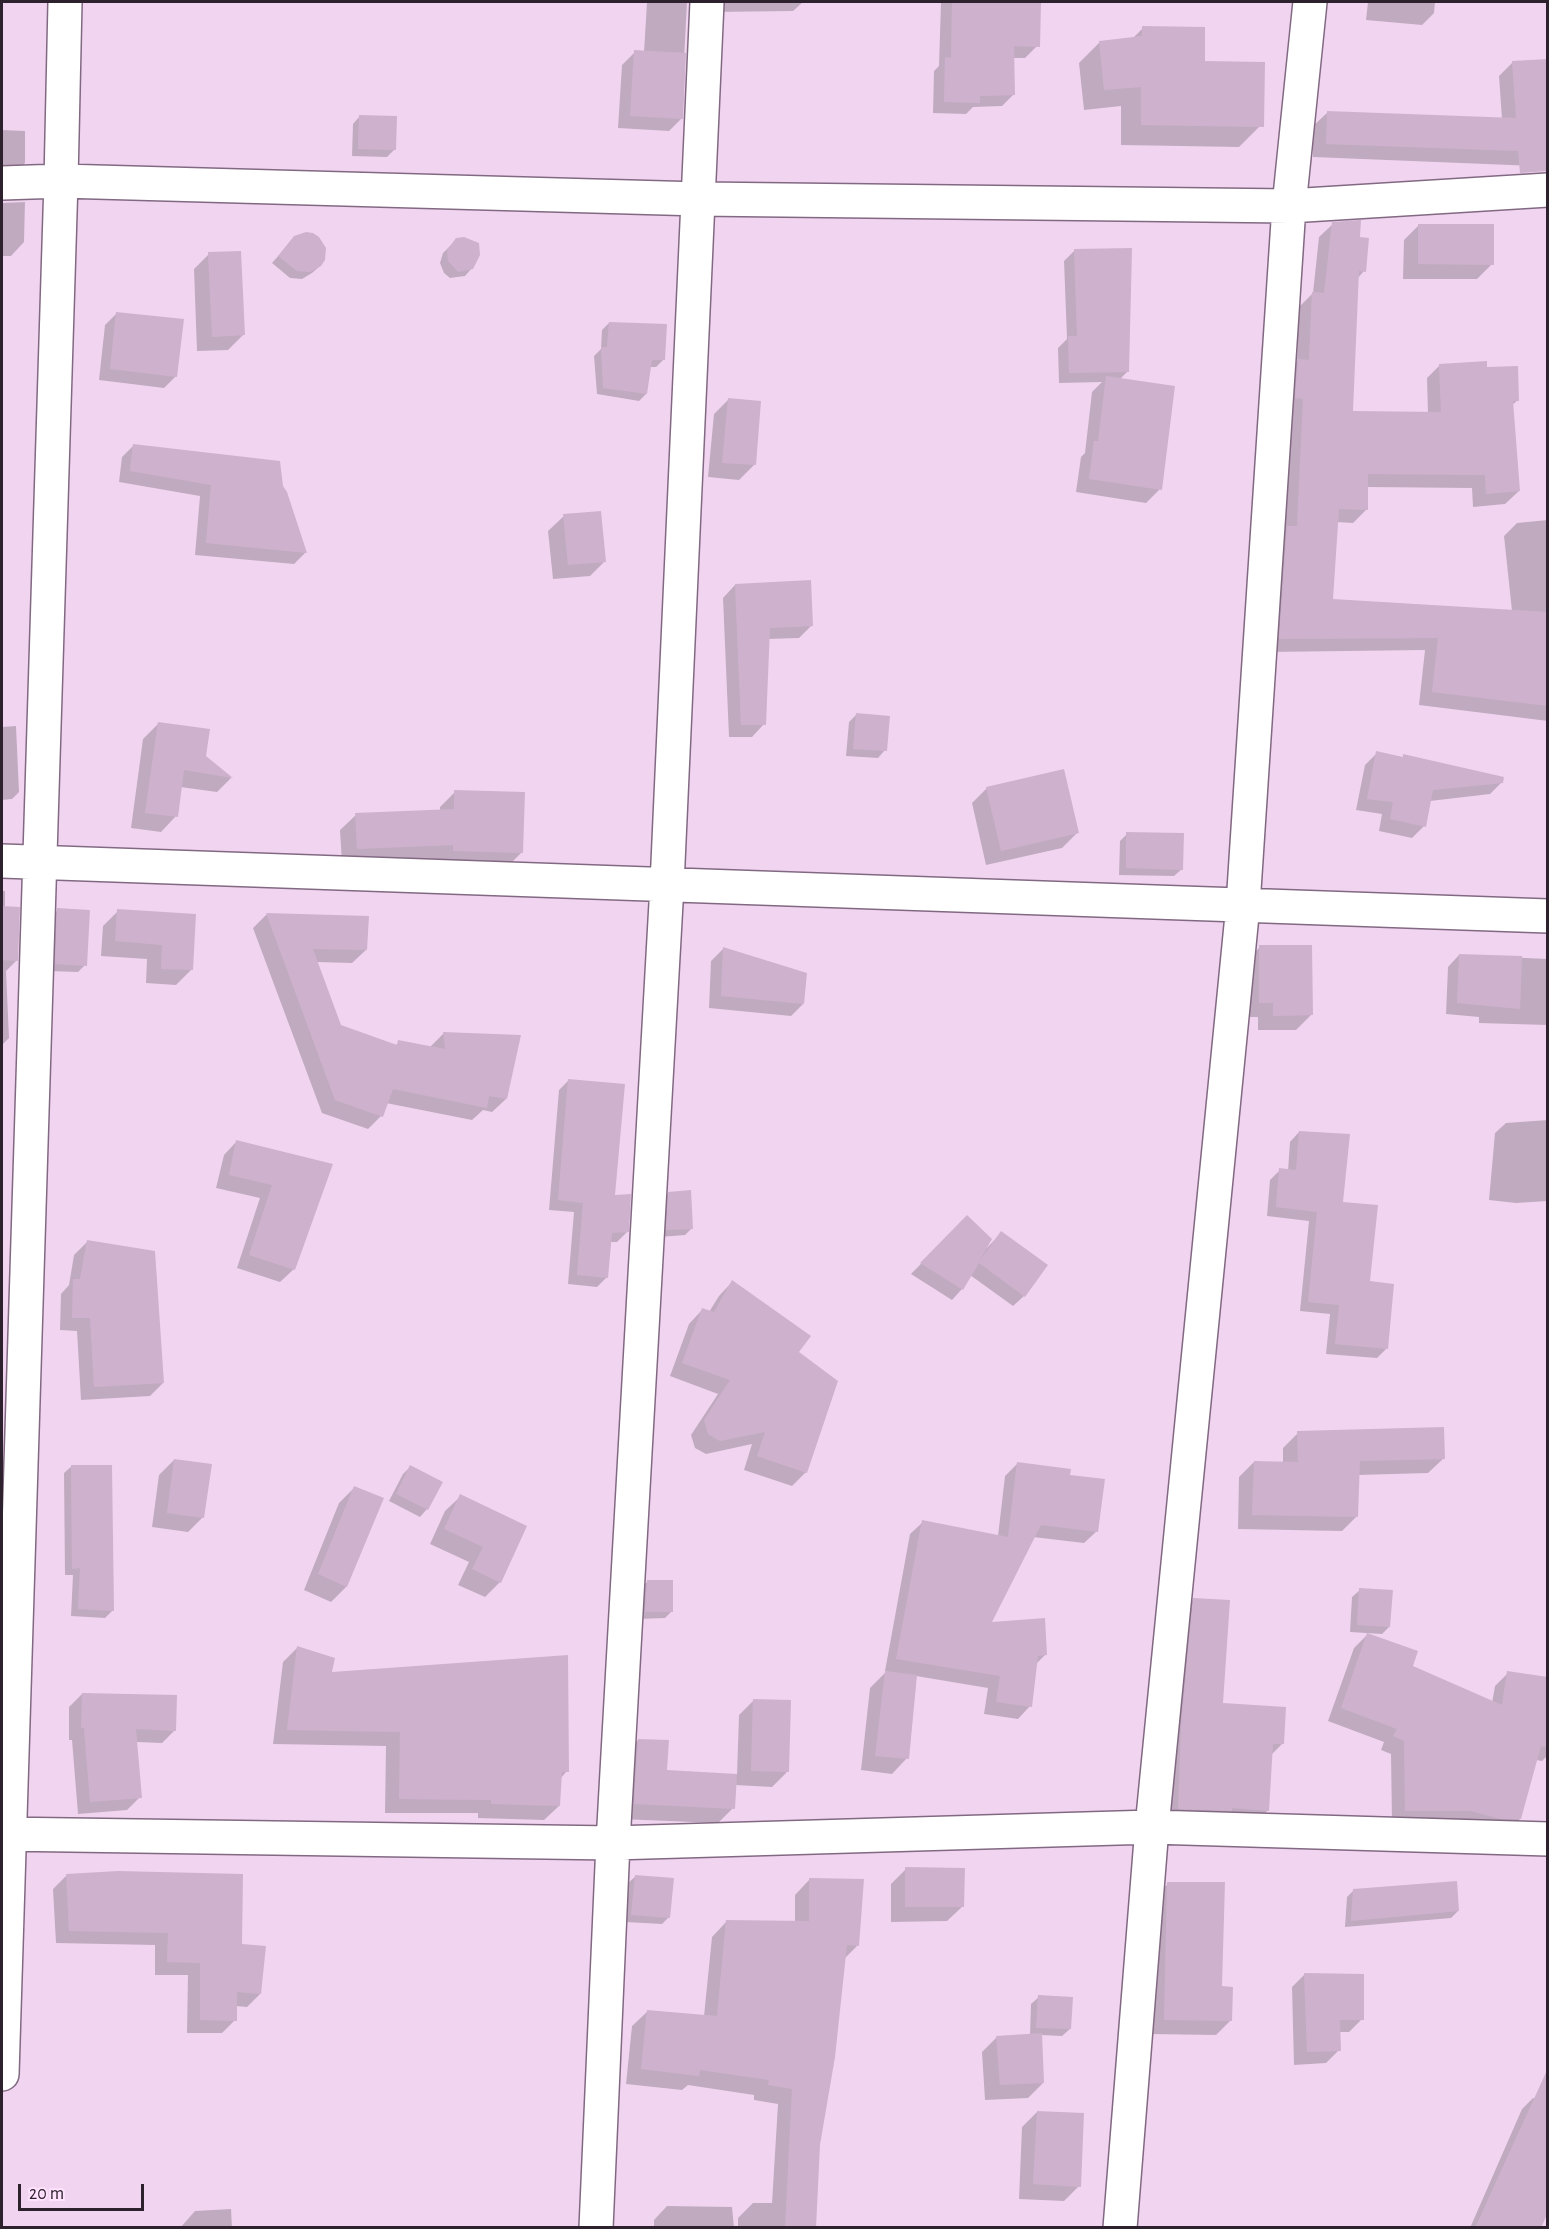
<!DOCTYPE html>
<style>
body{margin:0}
#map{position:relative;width:1549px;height:2229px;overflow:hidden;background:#f1d5f0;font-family:"Alegreya Sans",sans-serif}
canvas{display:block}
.frame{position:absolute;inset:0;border:3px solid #2c212c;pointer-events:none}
.scale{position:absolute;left:18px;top:2184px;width:126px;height:27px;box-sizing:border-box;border:3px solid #2c212c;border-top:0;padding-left:8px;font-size:18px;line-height:21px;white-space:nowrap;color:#2c212c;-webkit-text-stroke:4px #fee2fe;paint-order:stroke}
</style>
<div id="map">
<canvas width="1549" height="2229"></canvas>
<div class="frame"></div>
<div class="scale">20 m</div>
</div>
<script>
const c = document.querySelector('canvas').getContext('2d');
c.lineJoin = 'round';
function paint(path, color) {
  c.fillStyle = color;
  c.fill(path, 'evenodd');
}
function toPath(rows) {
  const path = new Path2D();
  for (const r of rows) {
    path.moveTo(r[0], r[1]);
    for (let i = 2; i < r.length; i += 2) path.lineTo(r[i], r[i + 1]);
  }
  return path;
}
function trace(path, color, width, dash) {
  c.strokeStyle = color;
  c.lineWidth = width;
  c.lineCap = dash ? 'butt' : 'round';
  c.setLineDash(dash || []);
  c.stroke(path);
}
paint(toPath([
 [647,2,687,2,681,119,669,131,618,128,622,65,635,52,644,52],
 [707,2,803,2,793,11,713,12],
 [941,2,1037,2,1037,46,1025,58,1013,58,1014,94,1002,106,973,107,966,114,933,113,934,71,939,66],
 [1368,2,1435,2,1434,13,1422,25,1366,20],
 [1143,28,1203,62,1260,126,1239,147,1121,145,1121,106,1084,110,1079,63,1100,42,1132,39],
 [1513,62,1535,166,1313,157,1313,126,1327,113,1502,119,1499,76],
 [360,116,395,149,387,157,352,156,353,124],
 [2,130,25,131,25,163,11,176,2,177],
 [25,202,24,242,11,256,2,256,2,203],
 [1333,224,1359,239,1364,271,1357,279,1352,412,1428,413,1427,378,1440,365,1486,369,1518,400,1511,406,1519,491,1505,504,1473,507,1472,488,1367,487,1366,510,1353,523,1336,522,1331,600,1512,611,1504,536,1517,523,1548,520,1548,721,1419,705,1425,650,1267,652,1274,541,1285,530,1290,412,1285,374,1297,362,1299,307,1313,293,1319,237],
 [1419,225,1492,264,1477,279,1403,279,1404,240],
 [312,234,322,242,325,254,320,266,312,273,302,279,290,278,272,263,287,246],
 [456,240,472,268,465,276,450,278,444,273,440,263,443,253],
 [1075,250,1128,371,1119,380,1160,489,1146,503,1076,492,1081,457,1085,453,1092,392,1102,382,1059,383,1058,348,1067,339,1064,261],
 [209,254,243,335,228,350,197,351,194,269],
 [117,313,176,376,164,388,99,380,105,325],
 [609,323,663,360,656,367,650,367,646,394,639,401,597,394,594,356,601,349,602,330],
 [729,399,754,465,739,480,708,477,714,414],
 [134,445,281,486,305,553,294,564,195,555,200,496,119,482,122,457],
 [564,516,605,561,590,576,553,579,548,531],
 [735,585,812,625,799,638,768,639,764,724,752,737,729,737,723,598],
 [856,715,885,750,878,758,846,756,849,722],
 [158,724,231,778,217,792,180,787,176,816,161,832,131,828,143,739],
 [16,726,19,792,12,799,2,800,2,727],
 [1377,753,1401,758,1404,756,1502,782,1490,794,1430,801,1424,826,1412,838,1379,831,1382,814,1356,810,1365,765],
 [987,788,1077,833,1062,848,986,865,972,803],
 [455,792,522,852,507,867,439,866,439,859,342,863,340,830,356,815,440,811,440,807],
 [1127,834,1182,869,1174,876,1119,875,1120,841],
 [2,891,5,891,5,907,16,961,6,971,9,1038,2,1045],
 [58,910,85,965,78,972,49,971,50,917],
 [118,911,195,916,192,969,176,985,146,983,147,959,101,956,103,926],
 [266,915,367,917,366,950,352,963,316,962,340,1026,395,1046,399,1042,430,1047,444,1033,506,1099,492,1112,483,1110,472,1120,386,1103,381,1116,368,1129,322,1113,253,928],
 [1260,947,1311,1015,1296,1030,1258,1030,1258,1017,1245,1017,1245,962],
 [723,949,803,1004,791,1016,709,1008,711,961],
 [1459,955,1548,959,1548,1031,1547,1025,1479,1023,1479,1017,1446,1014,1448,967],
 [569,1080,627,1232,617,1242,610,1242,607,1277,597,1287,568,1284,574,1212,549,1210,559,1090],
 [1548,1120,1548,1201,1516,1203,1489,1200,1495,1133,1506,1123],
 [1299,1132,1342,1204,1369,1283,1386,1349,1377,1358,1326,1354,1330,1314,1300,1311,1309,1221,1267,1216,1270,1180,1280,1170,1288,1171,1290,1142],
 [237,1141,331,1165,294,1269,280,1282,237,1268,260,1198,216,1188,224,1155],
 [669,1193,692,1228,685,1235,660,1237,662,1201],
 [967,1217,987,1248,1001,1233,1024,1296,1013,1306,970,1275,962,1289,952,1300,911,1274],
 [87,1242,163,1383,150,1396,81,1400,77,1331,60,1330,61,1294,69,1285,74,1255],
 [732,1282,797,1352,806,1472,792,1486,744,1470,752,1444,706,1454,695,1448,691,1435,718,1394,670,1376,689,1324,702,1310,709,1312,719,1296],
 [1298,1433,1444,1458,1428,1473,1358,1475,1357,1516,1342,1531,1238,1529,1239,1477,1254,1462,1283,1463,1283,1448],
 [174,1460,203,1517,188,1532,152,1527,159,1475],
 [1018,1463,1069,1476,1097,1531,1084,1543,1033,1537,990,1624,1046,1654,1035,1665,1030,1706,1018,1719,984,1714,988,1688,916,1676,907,1758,892,1774,861,1770,870,1688,887,1671,885,1671,910,1534,923,1522,998,1536,1005,1476],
 [72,1466,112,1611,105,1618,71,1616,73,1575,65,1575,64,1473],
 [410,1467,427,1509,420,1517,389,1501,403,1474],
 [354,1488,382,1499,346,1587,331,1602,304,1590,339,1503],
 [461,1496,500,1582,485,1597,458,1585,469,1562,430,1544,445,1511],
 [647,1582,672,1611,665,1618,638,1619,640,1589],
 [1360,1590,1389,1627,1382,1634,1350,1632,1352,1597],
 [1194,1599,1221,1704,1283,1743,1271,1755,1268,1810,1255,1823,1166,1821,1181,1612],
 [1368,1634,1411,1667,1492,1703,1495,1686,1508,1673,1548,1679,1548,1755,1542,1761,1536,1760,1520,1819,1506,1832,1392,1824,1391,1754,1381,1750,1384,1742,1328,1721,1354,1648],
 [297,1648,330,1674,567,1771,560,1779,559,1806,544,1820,478,1818,478,1813,385,1813,386,1746,273,1744,283,1662],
 [82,1694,175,1730,162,1743,136,1742,140,1797,127,1810,78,1814,72,1740,69,1740,69,1707],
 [754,1700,787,1772,772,1787,735,1785,733,1808,718,1823,620,1819,623,1756,638,1740,665,1771,737,1775,739,1715],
 [906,1869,963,1906,947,1921,891,1922,891,1884],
 [66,1876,241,1946,260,1994,247,2007,236,2006,235,2020,222,2033,187,2033,188,1975,155,1975,155,1945,56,1943,53,1889],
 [636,1876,669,1917,662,1924,625,1922,628,1883],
 [810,1879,857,1946,844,1959,819,2145,814,2228,738,2228,738,2218,753,2203,772,2203,778,2104,754,2100,754,2095,688,2085,682,2090,626,2084,632,2026,648,2011,704,2016,712,1937,727,1921,795,1922,795,1895],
 [1168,1884,1221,1988,1231,2020,1216,2035,1150,2034,1153,1898],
 [1354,1890,1458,1911,1451,1918,1345,1927,1347,1897],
 [1305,1974,1362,2019,1349,2032,1339,2032,1339,2050,1326,2063,1294,2065,1292,1987],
 [1039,1997,1070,2029,1062,2036,1041,2035,1043,2083,1028,2098,985,2100,982,2052,997,2037,1030,2035,1031,2004],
 [1533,2098,1548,2104,1539,2228,1470,2228,1522,2109],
 [1037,2112,1079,2186,1064,2201,1019,2199,1022,2127],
 [667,2206,732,2207,734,2228,654,2228,654,2220],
 [231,2209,232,2228,180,2228,195,2211]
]), '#0003');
paint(toPath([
 [952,2,1041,3,1040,47,1014,46,1015,95,980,96,980,103,944,102,945,57,951,58],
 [1142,26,1205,27,1205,61,1265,62,1264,127,1141,125,1141,87,1104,90,1099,41,1142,36],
 [634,50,686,53,683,119,630,116],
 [1548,59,1548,171,1520,173,1518,151,1326,144,1327,111,1516,118,1512,61],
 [359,115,397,116,396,150,358,149],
 [1361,220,1360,237,1369,238,1366,272,1359,271,1353,411,1441,412,1439,364,1487,361,1487,367,1518,366,1519,401,1513,401,1520,491,1486,494,1485,475,1368,474,1368,510,1339,509,1333,599,1548,612,1548,706,1432,692,1438,638,1279,639,1287,526,1297,526,1303,399,1295,398,1298,359,1309,360,1312,292,1324,293,1332,222],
 [1418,224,1494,224,1494,265,1418,264],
 [306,232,313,233,319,237,326,248,325,260,321,266,310,272,297,271,278,256,294,236],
 [464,237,479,243,480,255,473,269,458,272,448,261,447,250,456,238],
 [1132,248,1129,372,1069,373,1068,336,1077,336,1074,249],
 [241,251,245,335,212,337,208,252],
 [116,312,184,319,177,377,110,369],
 [609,322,667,324,665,360,652,360,647,394,603,388,601,347,607,347],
 [1106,376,1175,386,1162,490,1089,479,1094,441,1098,441],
 [728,398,761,401,756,465,722,463],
 [133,444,280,461,283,486,287,492,307,553,206,543,211,485,130,471],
 [601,511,606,562,568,565,563,514],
 [811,580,813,626,770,628,766,725,741,725,735,584],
 [856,713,890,716,887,751,853,749],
 [158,722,210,729,206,756,233,778,184,770,178,817,145,813],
 [1376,751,1403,757,1403,754,1504,777,1503,783,1433,790,1426,827,1390,819,1393,802,1367,799],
 [1064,769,1079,833,1001,851,986,787],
 [454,790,525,792,523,853,453,851,453,845,357,849,355,813,454,809],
 [1126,832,1184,833,1183,870,1126,868],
 [2,906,20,907,18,961,2,960],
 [57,908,90,910,87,966,55,964],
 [117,909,196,914,193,970,161,969,162,945,115,941],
 [266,913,369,916,367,950,313,949,341,1025,397,1045,398,1040,445,1049,443,1032,521,1035,507,1099,489,1096,487,1108,393,1089,383,1117,335,1100],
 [1259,945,1312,945,1313,1015,1273,1016,1273,1003,1259,1003],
 [723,947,807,973,804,1004,721,996],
 [1459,954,1522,956,1520,1009,1457,1003],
 [568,1079,625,1084,615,1195,631,1194,629,1232,612,1233,608,1278,577,1275,583,1203,558,1200],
 [1299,1131,1350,1134,1343,1202,1378,1205,1370,1281,1394,1284,1388,1349,1335,1344,1339,1305,1308,1302,1317,1212,1276,1207,1279,1168,1296,1170],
 [236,1140,333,1164,295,1270,249,1255,272,1185,229,1175],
 [691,1190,693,1229,666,1230,668,1192],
 [967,1215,992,1239,979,1262,1001,1231,1048,1265,1025,1297,979,1263,963,1290,920,1263],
 [87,1240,155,1251,164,1383,94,1387,90,1318,72,1318,73,1279,80,1279],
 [732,1280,811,1336,799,1352,838,1381,807,1473,757,1456,765,1432,720,1441,708,1434,704,1420,730,1380,682,1363,702,1308,714,1312],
 [1444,1427,1445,1459,1360,1461,1358,1517,1252,1515,1254,1461,1298,1462,1297,1431],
 [174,1459,212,1464,204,1518,167,1513],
 [1017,1462,1071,1469,1070,1475,1105,1479,1098,1532,1041,1525,992,1622,1045,1618,1047,1655,1038,1656,1032,1707,996,1702,1000,1676,896,1659,922,1520,1008,1537],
 [71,1465,112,1465,114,1611,78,1609,80,1568,72,1569],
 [410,1465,443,1482,428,1510,396,1494],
 [354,1486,384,1498,347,1587,318,1574],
 [460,1494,527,1526,501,1583,472,1569,483,1547,444,1529],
 [647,1580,673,1580,673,1612,645,1612],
 [1359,1588,1393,1590,1390,1627,1357,1625],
 [1193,1598,1230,1600,1223,1703,1286,1707,1284,1744,1273,1744,1269,1811,1232,1808,1232,1811,1178,1809,1181,1727],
 [1367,1633,1418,1651,1413,1666,1502,1705,1507,1671,1548,1677,1548,1747,1541,1746,1521,1819,1500,1819,1471,1811,1405,1811,1404,1741,1393,1736,1397,1729,1341,1708],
 [297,1646,335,1658,332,1672,568,1655,569,1772,562,1772,560,1806,491,1804,491,1800,399,1799,400,1732,287,1730],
 [885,1671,917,1675,909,1759,875,1756],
 [82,1693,177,1695,176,1731,136,1729,142,1798,90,1802,84,1728,81,1728],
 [753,1699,791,1700,789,1772,751,1771],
 [638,1739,669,1740,667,1770,737,1774,735,1809,634,1804],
 [905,1867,965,1868,964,1907,905,1907],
 [118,1871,243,1874,242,1944,266,1946,261,1994,237,1992,237,2021,200,2020,200,1963,167,1962,168,1933,69,1931,66,1874],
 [635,1875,674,1878,670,1918,631,1915],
 [809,1878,864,1879,859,1946,847,1945,835,2057,820,2145,816,2228,785,2228,792,2089,768,2085,769,2080,700,2070,699,2076,641,2069,647,2010,717,2016,726,1920,809,1921],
 [1457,1881,1459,1911,1351,1921,1353,1889],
 [1167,1882,1225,1882,1222,1986,1233,1987,1232,2021,1164,2020],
 [1304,1973,1364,1974,1364,2020,1340,2020,1341,2051,1307,2052],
 [1038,1995,1073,1997,1071,2029,1036,2028],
 [1042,2033,1044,2083,1000,2085,996,2036],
 [1548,2068,1548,2212,1541,2228,1475,2228],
 [1037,2111,1084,2113,1081,2187,1033,2184]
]), '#ceb2cd');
const minor = toPath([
 [2,183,61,181,700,199,1289,206,1548,190],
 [2,861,1548,916],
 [2,1834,613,1843,1152,1827,1548,1839],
 [2,2074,61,181,65,2],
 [596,2228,613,1843,667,885,707,2],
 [1120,2228,1152,1827,1243,905,1289,206,1310,2]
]);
trace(minor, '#826982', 36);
trace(minor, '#fff', 33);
</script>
